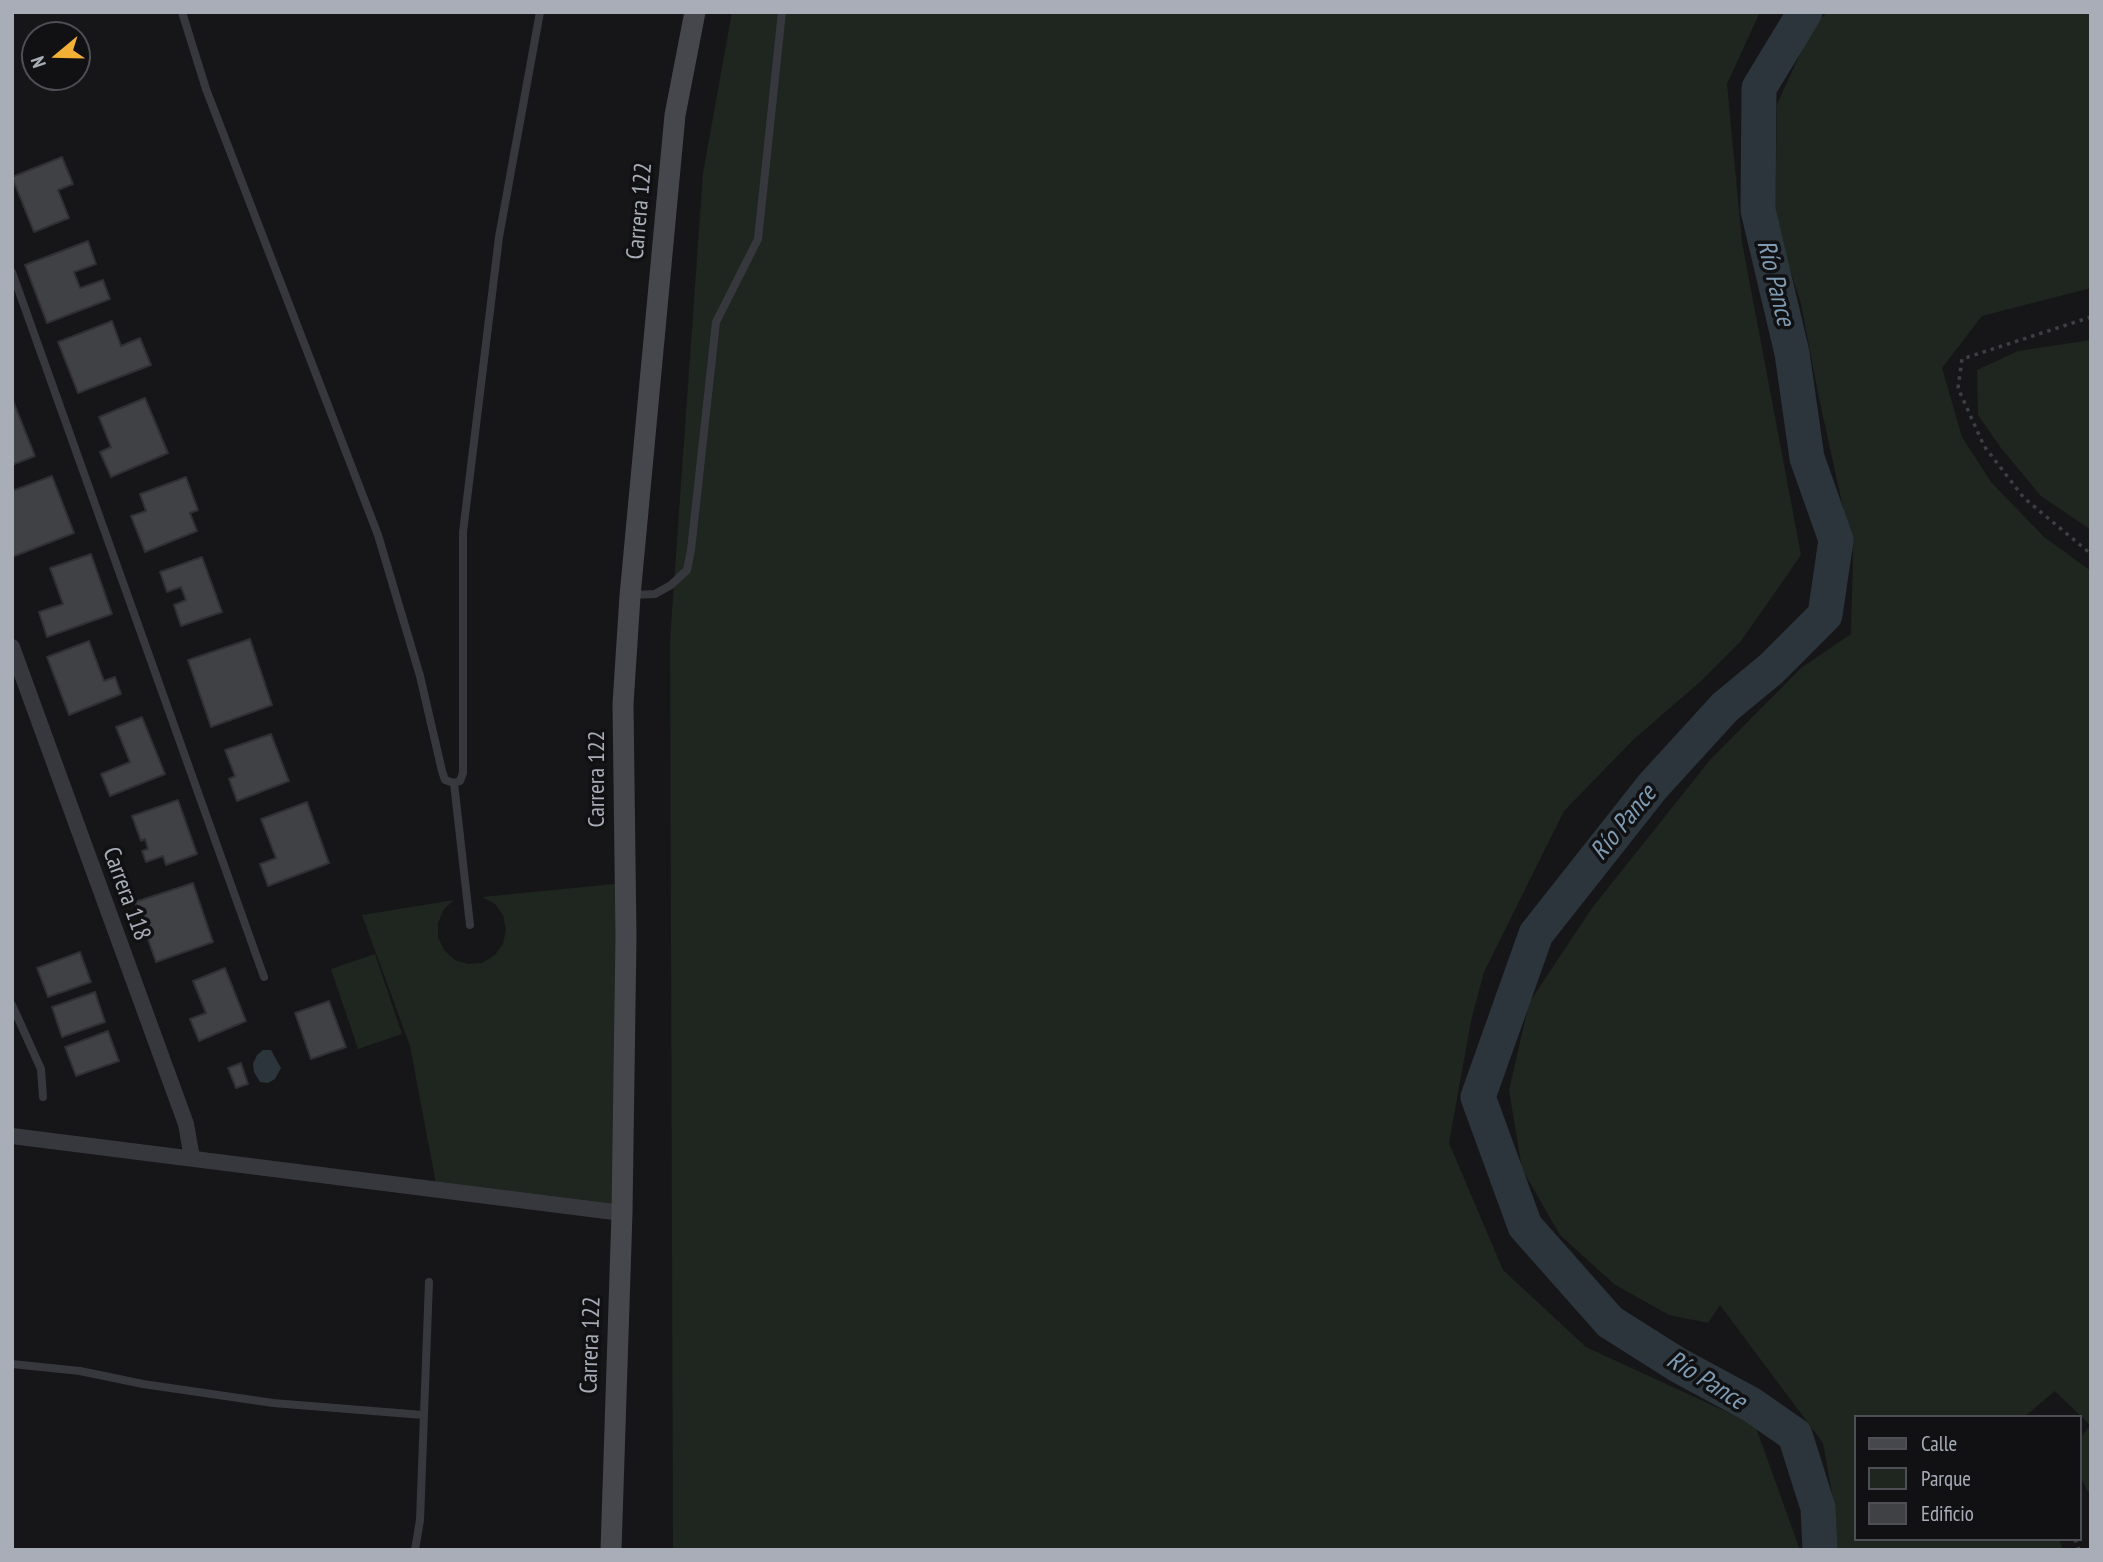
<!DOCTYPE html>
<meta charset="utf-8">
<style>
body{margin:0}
#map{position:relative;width:2103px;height:1562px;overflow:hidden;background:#161618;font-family:"PT Sans Narrow",sans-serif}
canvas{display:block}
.frame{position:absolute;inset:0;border:14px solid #a8adb8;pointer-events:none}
.legend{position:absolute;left:1854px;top:1415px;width:228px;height:126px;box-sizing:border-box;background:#111113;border:2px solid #4d4f55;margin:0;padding:9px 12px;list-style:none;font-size:21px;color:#a8adb8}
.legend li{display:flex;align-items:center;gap:14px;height:35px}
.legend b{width:35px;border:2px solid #4d4f55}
.north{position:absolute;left:21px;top:21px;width:70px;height:70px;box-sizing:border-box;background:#111113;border:2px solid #4d4f55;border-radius:50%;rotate:251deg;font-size:19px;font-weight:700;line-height:28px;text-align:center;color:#a8adb8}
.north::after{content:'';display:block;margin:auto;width:24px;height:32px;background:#f2b134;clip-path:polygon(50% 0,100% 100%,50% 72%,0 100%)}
</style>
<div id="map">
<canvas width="2103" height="1562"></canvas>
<div class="frame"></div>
<ul class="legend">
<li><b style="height:9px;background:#45474d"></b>Calle</li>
<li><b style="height:19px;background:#1e261f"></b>Parque</li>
<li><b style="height:19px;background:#404145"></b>Edificio</li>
</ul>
<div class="north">N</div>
</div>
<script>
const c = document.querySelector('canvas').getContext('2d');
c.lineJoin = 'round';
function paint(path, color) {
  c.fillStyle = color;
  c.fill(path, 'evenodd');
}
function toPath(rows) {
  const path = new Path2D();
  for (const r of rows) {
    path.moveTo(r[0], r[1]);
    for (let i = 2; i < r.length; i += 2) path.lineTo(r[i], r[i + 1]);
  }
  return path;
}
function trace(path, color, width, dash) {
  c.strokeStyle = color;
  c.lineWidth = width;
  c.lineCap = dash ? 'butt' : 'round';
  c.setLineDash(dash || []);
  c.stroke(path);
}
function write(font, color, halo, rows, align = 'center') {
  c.font = font + ' "PT Sans Narrow",sans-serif';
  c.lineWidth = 7;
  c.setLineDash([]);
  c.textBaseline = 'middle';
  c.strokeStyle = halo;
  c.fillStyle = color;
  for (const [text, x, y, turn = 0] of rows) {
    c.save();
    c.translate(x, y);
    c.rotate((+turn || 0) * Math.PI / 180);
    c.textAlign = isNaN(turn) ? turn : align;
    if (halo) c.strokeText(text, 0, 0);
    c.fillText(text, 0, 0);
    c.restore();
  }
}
paint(toPath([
 [732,12,1760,12,1727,84,1742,242,1801,555,1741,641,1701,681,1633,740,1564,811,1484,972,1471,1021,1449,1143,1503,1270,1586,1347,1755,1425,1800,1550,673,1550,670,640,703,173],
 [1828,12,2091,12,2091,288,1982,316,1942,368,1962,437,1991,482,2044,537,2091,571,2091,1498,2080,1476,2080,1439,2090,1425,2055,1391,2024,1417,1856,1417,1856,1539,2059,1539,2063,1550,1836,1550,1836,1515,1823,1443,1720,1305,1708,1323,1669,1315,1614,1284,1560,1235,1522,1169,1509,1090,1529,1003,1592,908,1710,760,1801,668,1851,634,1853,553,1819,398,1801,304,1775,222,1777,104,1814,24],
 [2091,340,2091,530,2041,496,2001,448,1978,415,1977,370,2018,351],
 [624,883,622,1213,437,1189,410,1046,362,915,454,900,444,909,438,923,438,937,444,950,455,960,468,964,482,963,495,955,503,944,506,930,503,915,495,904,482,897],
 [375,954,402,1034,358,1049,331,969]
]), '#1e261f');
paint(toPath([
 [263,1050,271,1050,281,1068,275,1079,268,1083,260,1082,254,1072,253,1064,257,1055]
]), '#2c353c');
trace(toPath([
 [1805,12,1759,88,1758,210,1792,353,1807,458,1836,540,1825,615,1771,669,1725,707,1652,787,1536,934,1478,1097,1525,1226,1610,1322,1678,1365,1752,1405,1795,1435,1818,1508,1820,1550]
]), '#2c353c', 35);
const building = toPath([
 [62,157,73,184,58,190,69,218,34,232,12,177,62,157],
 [88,241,96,264,74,272,80,288,103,280,110,299,47,323,25,265,88,241],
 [112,321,121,346,140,338,151,365,78,393,58,342,112,321],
 [12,398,35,456,12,465,12,398],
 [145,398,168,453,111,477,100,452,111,447,99,417,145,398],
 [52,476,74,533,12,557,12,491,52,476],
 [186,477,198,510,190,513,197,531,145,552,131,516,146,511,140,494,186,477],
 [91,554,112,614,47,637,39,612,63,604,50,568,91,554],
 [202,557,222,612,181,626,174,605,186,600,181,587,167,592,160,572,202,557],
 [250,639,272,705,211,727,188,660,250,639],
 [89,641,104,681,115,677,121,694,69,715,47,657,89,641],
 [142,717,165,774,110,796,101,774,130,762,116,727,142,717],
 [271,734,289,781,237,801,229,779,235,776,225,750,271,734],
 [178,800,197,854,166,865,163,856,146,862,142,851,148,849,145,839,141,841,132,816,178,800],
 [307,802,329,863,268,886,260,864,276,858,261,819,307,802],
 [193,883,213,942,156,962,135,902,193,883],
 [80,952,91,982,48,997,37,968,80,952],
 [225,968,246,1021,199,1041,190,1019,206,1013,193,981,225,968],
 [95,992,105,1022,62,1037,52,1007,95,992],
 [329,1001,346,1047,311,1059,295,1013,329,1001],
 [108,1031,119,1061,76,1076,65,1047,108,1031],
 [241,1063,248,1084,236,1088,228,1068,241,1063]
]);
paint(building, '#404145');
trace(building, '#303034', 2);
trace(toPath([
 [2091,317,1962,359,1958,388,1984,446,2024,498,2091,554],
 [2052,1417,2053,1416],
 [2075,1539,2079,1550]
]), '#3d3f44', 3.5, [3.5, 5]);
trace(toPath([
 [182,12,206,89,378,535,420,676,442,771,445,780,454,783],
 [12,272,264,977],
 [633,595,655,594,671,585,687,570,691,550,716,322,758,239,782,12],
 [454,783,460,781,463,773,463,532,499,237,540,12],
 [454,783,470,925],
 [12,1005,41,1069,43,1097],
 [12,1364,80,1371,143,1384,273,1403,423,1415],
 [415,1550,420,1520,429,1282]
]), '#37383d', 8);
trace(toPath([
 [12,647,186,1124,192,1158],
 [12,1136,622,1213]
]), '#37383d', 16);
trace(toPath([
 [611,1550,622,1213,626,937,623,704,630,596,675,115,695,12]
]), '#45474d', 21);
write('24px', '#a8adb8', '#111113', [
 ["Carrera 122",640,211,-85],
 ["Carrera 122",597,779,-90],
 ["Carrera 118",126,894,70],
 ["Carrera 122",591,1345,-88]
]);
write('italic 26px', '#7f9bb3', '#111113', [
 ["Río Pance",1775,283,76],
 ["Río Pance",1624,823,-51],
 ["Río Pance",1706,1381,32]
]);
</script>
